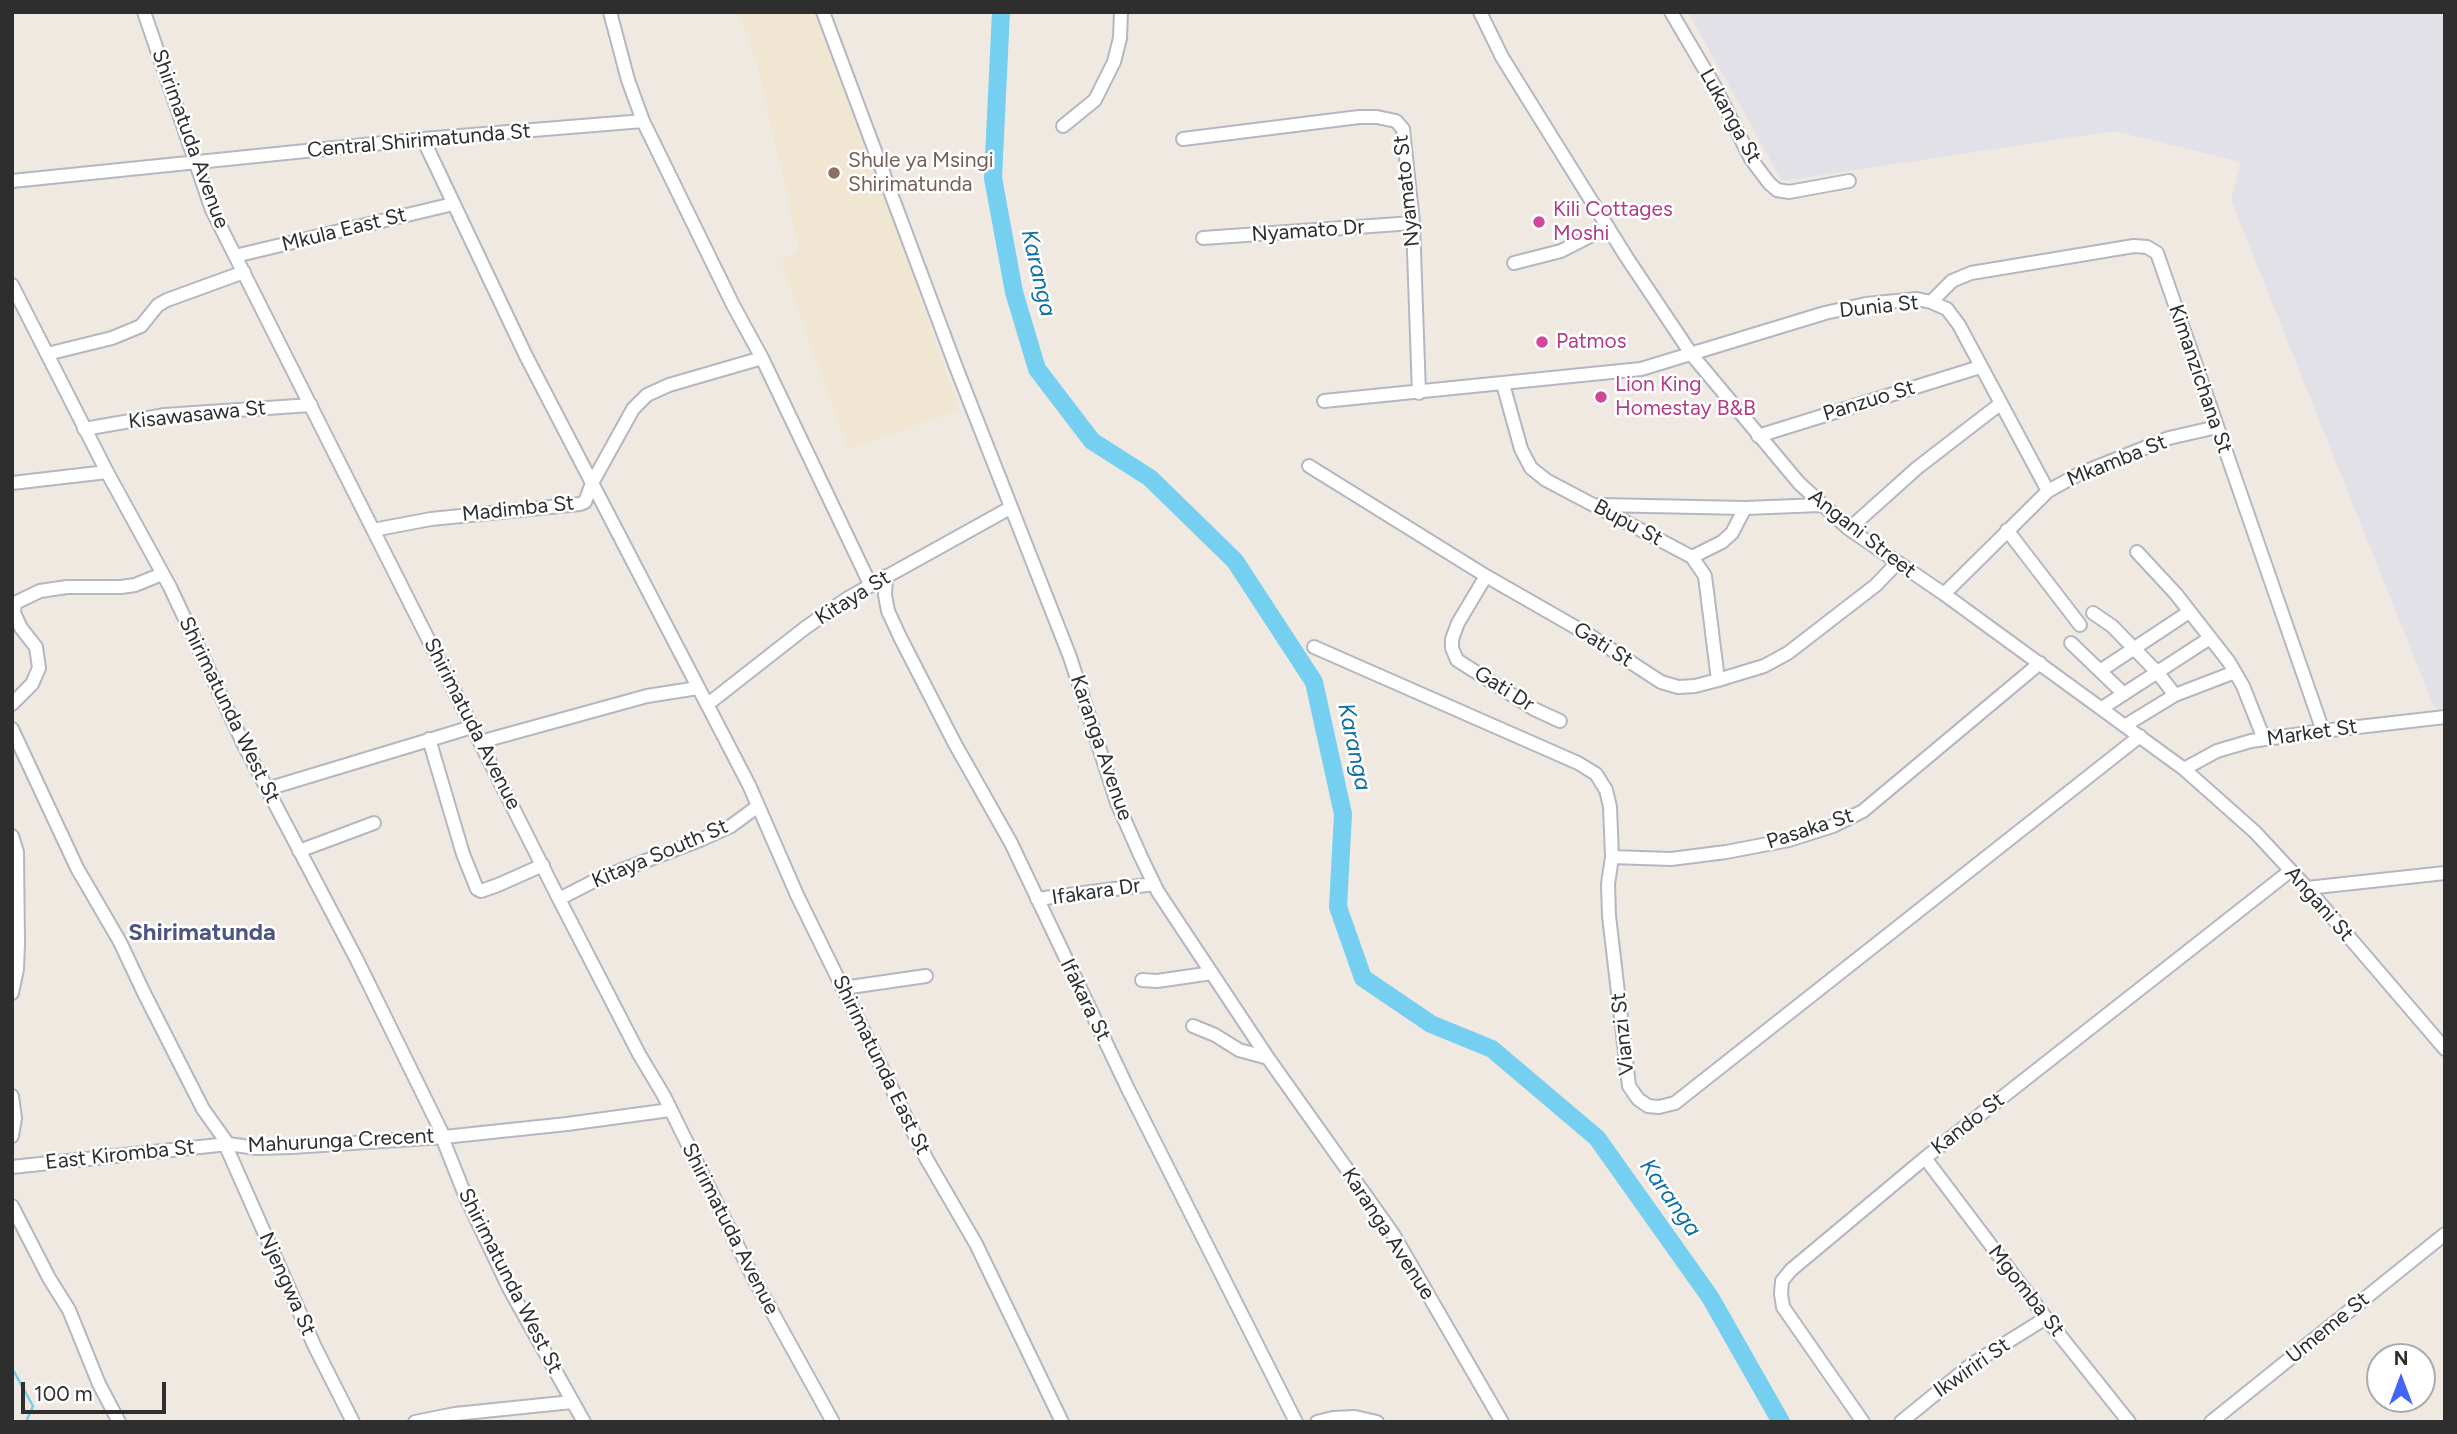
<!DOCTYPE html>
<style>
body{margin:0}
#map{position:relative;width:2457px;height:1434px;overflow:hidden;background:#efe9e1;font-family:Figtree,sans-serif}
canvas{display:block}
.frame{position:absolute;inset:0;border:14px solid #2e2e2e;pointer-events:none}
.north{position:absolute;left:2366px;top:1343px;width:70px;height:70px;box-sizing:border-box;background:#fff;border:2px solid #ababab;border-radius:50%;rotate:0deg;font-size:19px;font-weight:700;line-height:28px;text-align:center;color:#2e2e2e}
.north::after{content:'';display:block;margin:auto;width:24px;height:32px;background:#4264fb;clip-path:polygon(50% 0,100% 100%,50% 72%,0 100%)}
.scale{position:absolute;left:21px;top:1382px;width:145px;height:32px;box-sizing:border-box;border:4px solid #2e2e2e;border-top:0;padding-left:9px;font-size:21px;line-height:24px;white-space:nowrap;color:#2e2e2e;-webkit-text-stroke:5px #fff;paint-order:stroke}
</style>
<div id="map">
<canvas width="2457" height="1434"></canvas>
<div class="frame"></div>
<div class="north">N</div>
<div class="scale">100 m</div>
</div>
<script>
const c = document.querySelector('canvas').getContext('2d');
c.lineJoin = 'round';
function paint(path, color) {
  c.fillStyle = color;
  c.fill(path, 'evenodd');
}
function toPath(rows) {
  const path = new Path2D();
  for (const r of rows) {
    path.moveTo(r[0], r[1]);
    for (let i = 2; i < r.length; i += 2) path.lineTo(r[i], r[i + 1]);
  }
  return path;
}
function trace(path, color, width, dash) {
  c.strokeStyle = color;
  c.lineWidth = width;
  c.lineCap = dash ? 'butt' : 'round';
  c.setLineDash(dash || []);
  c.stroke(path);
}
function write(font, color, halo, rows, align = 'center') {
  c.font = font + ' Figtree,sans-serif';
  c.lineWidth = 5;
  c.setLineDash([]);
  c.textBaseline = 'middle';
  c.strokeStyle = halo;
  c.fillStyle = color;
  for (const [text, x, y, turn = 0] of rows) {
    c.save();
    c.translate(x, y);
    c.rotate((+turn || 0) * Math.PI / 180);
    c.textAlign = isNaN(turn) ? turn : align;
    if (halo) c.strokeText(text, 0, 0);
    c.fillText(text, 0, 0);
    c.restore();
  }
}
paint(toPath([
 [1688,12,2445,12,2445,708,2435,709,2231,200,2241,162,2114,131,1782,181]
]), '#e3e1e8');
paint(toPath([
 [738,12,816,12,865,137,959,410,848,449,781,262,799,248,757,64]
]), '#f0e6d1');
trace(toPath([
 [12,1368,33,1406,26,1422]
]), '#75cff0', 2.5);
trace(toPath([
 [1001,12,993,178,1014,292,1037,369,1092,441,1150,478,1235,561,1314,682,1343,814,1338,907,1363,978,1431,1024,1492,1049,1597,1138,1710,1297,1781,1422]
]), '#75cff0', 18);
const minor = toPath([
 [144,12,212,210,559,899,639,1054,664,1096,755,1281,833,1422],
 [610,12,628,80,643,121,733,305,762,358,870,584],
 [823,12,956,367,1070,657,1117,803,1141,857,1158,892,1268,1058,1393,1234,1502,1422],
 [1480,12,1502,57,1533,107,1627,258,1692,355,1799,483,1849,529,1944,594,2184,769,2255,832,2307,888,2445,1049],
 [1671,12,1715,87,1751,159,1769,183,1777,190,1789,192,1849,181],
 [1063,126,1095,100,1114,62,1120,38,1121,12],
 [423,139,526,356,749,785,797,895,926,1158,976,1244,1062,1422],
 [1183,139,1359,117,1377,117,1396,121,1403,129,1413,223,1419,393],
 [12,181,423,139,643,121],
 [1203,238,1413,223],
 [235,256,453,204],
 [1514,263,1561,251,1608,227],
 [12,285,107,472,170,587,244,745,357,960,444,1137],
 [1931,302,1952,281,1971,273,2134,246,2147,247,2157,253,2323,731],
 [47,354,112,338,141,326,158,305,167,300,244,272],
 [1503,384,1521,449,1531,468,1546,480,1692,557,1705,576,1718,680],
 [1324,401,1641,369,1825,313,1866,304,1917,299,1931,302,1947,309,1959,325,2048,491],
 [84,429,165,415,311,405],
 [1758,436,1980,367],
 [1309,466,1486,576,1589,635,1661,682,1678,687,1695,686,1718,680,1764,666,1788,653,1876,585,1897,563],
 [12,483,107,472],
 [1599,505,1745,508,1821,505],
 [1849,529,1917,468,2000,404],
 [373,530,431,519,580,504,585,502,592,483,633,409,647,395,669,385,762,358],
 [2007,530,2080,625],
 [2137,552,2176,594,2229,662,2243,686,2264,739],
 [1692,557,1722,542,1732,533,1745,508],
 [886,576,885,595,888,611,900,637,955,744,1011,843,1128,1089,1296,1422],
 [1486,576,1458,623,1452,639,1452,648,1457,660,1534,709,1560,721],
 [1944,594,2048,491,2079,474,2169,438,2217,427],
 [2093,613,2112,626,2157,672,2175,695],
 [2071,643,2124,694],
 [1314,647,1578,763,1596,774,1606,790,1610,807,1612,857,1608,884,1609,916,1629,1086,1638,1099,1648,1106,1659,1107,1675,1103,2140,736],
 [2100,671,2189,612],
 [12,704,32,684,39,668,36,647,21,628,14,613,15,603,40,591,67,587,121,587,135,585,162,574],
 [708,704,805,628,848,598,1010,508],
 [2102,708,2210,638],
 [2126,725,2175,695,2235,672],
 [12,729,77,868,120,942,144,993,203,1109,228,1144,256,1148,292,1147,444,1137,567,1124,670,1110],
 [429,739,463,854,477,889,481,891,498,885,543,865],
 [480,742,647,696,698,688],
 [2184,769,2217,751,2251,741,2323,731,2445,717],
 [267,789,472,727],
 [12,836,17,852,18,944,17,969,12,993],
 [299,851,374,823],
 [1612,857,1671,859,1726,852,1789,840,1833,826,1863,811,2040,663],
 [2307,888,2445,873],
 [559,899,596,880,700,840,731,826,758,806],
 [1037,899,1154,884],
 [1142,980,1157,981,1212,973],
 [843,988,926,976],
 [1193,1026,1215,1035,1239,1050,1268,1058],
 [12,1096,15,1118,12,1136],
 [442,1137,465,1195,509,1288,584,1422],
 [225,1144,315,1347,353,1422],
 [1925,1158,2046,1318,2129,1422],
 [12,1167,228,1144],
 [12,1206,49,1278,69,1310,99,1384,119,1422],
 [415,1422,455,1414,572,1402],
 [1317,1422,1333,1418,1355,1417,1377,1422],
 [1863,1422,1783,1307,1781,1294,1782,1281,1791,1270,1925,1158,2290,871],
 [1901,1422,1972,1364,2046,1318],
 [2211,1422,2445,1234]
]);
trace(minor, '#b4b7c1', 16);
trace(minor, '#fff', 12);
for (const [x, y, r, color] of [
 [834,173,7,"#8d6e63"],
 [1539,222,7,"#d1479c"],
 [1542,342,7,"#d1479c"],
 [1601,397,7,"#d1479c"]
]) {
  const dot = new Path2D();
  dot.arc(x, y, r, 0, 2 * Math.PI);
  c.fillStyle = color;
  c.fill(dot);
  trace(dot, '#fff', 2.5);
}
write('21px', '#2e2e2e', '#fff', [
 ["Lukanga St",1730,116,61],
 ["Shirimatuda Avenue",190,139,70],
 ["Central Shirimatunda St",419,141,-5],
 ["Nyamato St",1407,191,-96],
 ["Mkula East St",344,230,-14],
 ["Nyamato Dr",1308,231,-4],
 ["Dunia St",1879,307,-6],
 ["Kimanzichana St",2200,379,71],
 ["Panzuo St",1869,401,-17],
 ["Kisawasawa St",197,415,-6],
 ["Mkamba St",2117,461,-22],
 ["Madimba St",518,509,-6],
 ["Bupu St",1628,523,28],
 ["Angani Street",1862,534,38],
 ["Kitaya St",853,598,-32],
 ["Gati St",1603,645,32],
 ["Gati Dr",1504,689,32],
 ["Shirimatunda West St",229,710,64],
 ["Shirimatuda Avenue",472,724,63],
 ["Market St",2312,733,-8],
 ["Karanga Avenue",1101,748,71],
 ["Pasaka St",1810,829,-18],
 ["Kitaya South St",660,854,-23],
 ["Ifakara Dr",1096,892,-8],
 ["Angani St",2319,904,49],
 ["Ifakara St",1085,1000,64],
 ["Vianzi St",1623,1034,-96],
 ["Shirimatunda East St",881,1065,64],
 ["Kando St",1968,1124,-38],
 ["Mahurunga Crecent",341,1141,-3],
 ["East Kiromba St",120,1155,-6],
 ["Shirimatuda Avenue",730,1229,63],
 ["Karanga Avenue",1388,1234,57],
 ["Shirimatunda West St",510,1281,63],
 ["Njengwa St",287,1284,66],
 ["Mgomba St",2026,1291,52],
 ["Umeme St",2328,1328,-39],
 ["Ikwiriri St",1972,1368,-35]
]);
write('21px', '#785e54', '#fff', [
 ["Shule ya Msingi",848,161],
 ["Shirimatunda",848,185]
], 'left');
write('21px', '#b23c85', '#fff', [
 ["Kili Cottages",1553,210],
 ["Moshi",1553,234],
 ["Patmos",1556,342],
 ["Lion King",1615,385],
 ["Homestay B&B",1615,409]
], 'left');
write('italic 23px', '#0d6fa3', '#fff', [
 ["Karanga",1038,273,77],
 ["Karanga",1354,747,78],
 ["Karanga",1670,1198,55]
]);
write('bold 24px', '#4d5680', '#fff', [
 ["Shirimatunda",202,933]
]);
</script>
